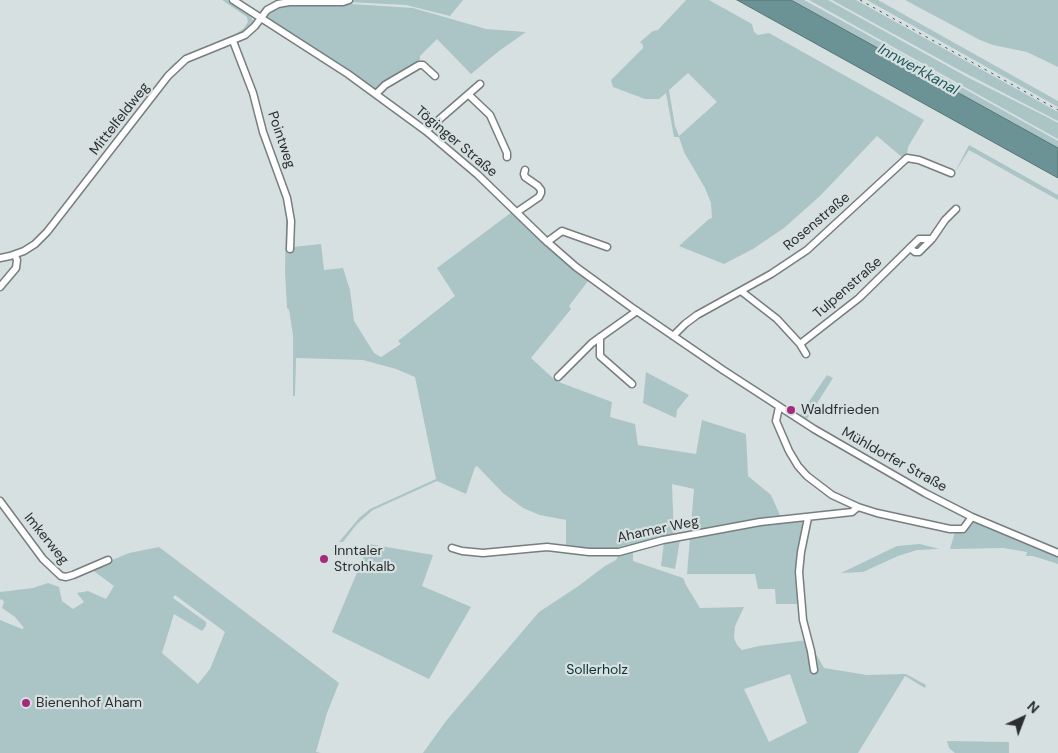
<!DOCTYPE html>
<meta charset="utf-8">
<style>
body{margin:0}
#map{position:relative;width:1058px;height:753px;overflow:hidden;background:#d7e0e1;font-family:"DM Sans",sans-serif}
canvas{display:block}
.north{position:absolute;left:998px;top:693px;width:50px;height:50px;-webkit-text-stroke:4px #d7e0e1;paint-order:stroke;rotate:43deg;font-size:14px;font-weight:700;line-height:20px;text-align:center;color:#2a2e2e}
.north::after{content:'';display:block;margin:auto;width:18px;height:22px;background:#2a2e2e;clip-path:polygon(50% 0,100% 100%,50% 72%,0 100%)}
</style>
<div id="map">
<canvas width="1058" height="753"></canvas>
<div class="north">N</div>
</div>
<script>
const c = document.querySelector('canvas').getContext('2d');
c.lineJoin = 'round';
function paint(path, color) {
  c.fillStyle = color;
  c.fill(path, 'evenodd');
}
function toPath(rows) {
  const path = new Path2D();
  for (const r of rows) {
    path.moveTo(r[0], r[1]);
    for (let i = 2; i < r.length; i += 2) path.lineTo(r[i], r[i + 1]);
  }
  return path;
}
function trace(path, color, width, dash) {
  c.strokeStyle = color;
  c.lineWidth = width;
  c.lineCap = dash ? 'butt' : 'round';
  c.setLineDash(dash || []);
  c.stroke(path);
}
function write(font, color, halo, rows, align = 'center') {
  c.font = font + ' "DM Sans",sans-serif';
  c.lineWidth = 4.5;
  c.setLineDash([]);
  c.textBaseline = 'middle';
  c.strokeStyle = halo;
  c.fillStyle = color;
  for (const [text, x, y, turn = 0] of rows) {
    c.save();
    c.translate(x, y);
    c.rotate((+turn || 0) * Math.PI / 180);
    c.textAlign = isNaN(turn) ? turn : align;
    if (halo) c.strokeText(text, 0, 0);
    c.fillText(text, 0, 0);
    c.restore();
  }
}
paint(toPath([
 [222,0,227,0,249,15,253,20,251,27,232,38,188,56,53,219,171,66,183,56,236,34,244,28,248,22,247,17],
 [352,0,463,0,450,16,406,5,348,2],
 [686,0,709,0,752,24,754,32,758,35,769,33,924,120,908,147,907,154,903,158,877,136,820,196,784,228,753,249,724,264,679,246,709,219,712,218,711,203,705,188,684,152,679,137,674,137,666,93,659,99,645,99,613,87,611,80,643,48,643,45,640,42,653,31,658,30],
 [688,73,717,102,679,136,675,126,669,90],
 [791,0,804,0,855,28,1058,141,1058,148],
 [809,0,828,0,969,78,1047,117,1058,123,1058,139],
 [832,0,856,0,1058,112,1058,121,961,71],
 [867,0,878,0,1058,101,1058,107],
 [905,0,1058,0,1058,67,1027,52,993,45,980,40],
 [336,3,413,8,486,29,526,32,499,51,471,74,437,39,420,56,420,59,418,64,377,90,264,15,281,4],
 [969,145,1058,195,1058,200,969,150,954,174],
 [282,192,286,200,293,247,321,244,324,270,343,268,350,290,354,321,374,353,381,357,401,344,398,341,455,296,437,268,512,212,556,254,588,281,569,306,571,309,531,358,556,381,612,402,610,417,635,424,638,445,696,454,702,420,746,434,748,476,771,495,783,522,802,520,806,523,800,549,800,604,776,604,775,589,758,589,755,574,687,574,694,489,672,484,674,537,623,550,566,548,566,520,540,515,523,508,503,493,477,466,475,467,466,494,437,481,373,510,357,524,343,542,339,542,359,518,370,509,436,479,415,377,396,369,363,360,296,358,295,396,293,396,293,335,289,310,287,308,285,272,286,217],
 [646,372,689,395,677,410,676,418,643,403],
 [827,375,833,378,807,419,800,415],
 [977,522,1058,556,1058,564,1033,556,1026,556,1027,552,1003,548,950,549,955,532,968,530,972,524],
 [680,540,675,569,661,566,664,542],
 [369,544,433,555,422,586,471,607,429,679,332,632],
 [920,544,939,549,917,550,898,556,863,572,841,573,897,546],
 [159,547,339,683,327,713,316,752,321,753,0,753,0,620,22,629,24,628,15,617,2,608,4,602,2,599,0,600,0,592,33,588,48,583,59,587,62,601,73,609,84,602,77,593,88,591,106,599,114,586,91,569,129,553],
 [175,595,225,632,210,669,198,684,162,653,174,614,202,631,206,626,206,622,173,598],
 [633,551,633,561,683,578,686,585,700,608,744,607,735,626,734,638,737,645,742,650,759,646,808,640,824,668,867,675,906,674,926,685,925,688,905,676,858,753,423,753,446,721,539,612,577,587,605,566,616,560,618,556],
 [790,674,807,723,769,742,744,689],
 [947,741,1009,742,1009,753,955,753,949,748]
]), '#abc4c5');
const water = toPath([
 [737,0,791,0,1058,148,1058,178,737,0]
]);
paint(water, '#6b9294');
trace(water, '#587475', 1);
const minor = toPath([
 [233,0,348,74,426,131,478,175,544,239,576,267,631,307,723,370,814,429,925,493,972,517,1058,553],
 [233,41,253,93,263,132,287,198,291,221,290,249],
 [376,94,385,85,419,65,423,65,435,76],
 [469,95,490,115,507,153,507,157],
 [426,131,480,84],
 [517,212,539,197,541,193,541,190,538,186,525,177,524,174,525,170],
 [547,242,562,231,607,247],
 [910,248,915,252,919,252,931,240],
 [0,258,10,256,24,251,35,244,47,232,168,76,186,59,245,35,255,26,267,10,278,4,289,2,343,2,349,0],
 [0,287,16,268,17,260,15,255],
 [741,291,777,319,800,344,806,354],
 [673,336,685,324,697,315,771,274,807,250,907,158,919,160,951,173],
 [600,337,600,356,632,384],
 [800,344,859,298,919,239,932,239,945,220,956,209],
 [558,377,592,343,637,311],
 [779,407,776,421,789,451,798,466,807,476,832,495,858,507,877,513,950,529,963,529,972,517],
 [0,501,43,559,61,576,66,577,73,575,108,560],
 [808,518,801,552,799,572,803,620,811,651,814,670],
 [452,548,462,551,483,553,547,547,589,552,619,552,663,540,760,522,852,512,858,507]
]);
trace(minor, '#767e7e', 9);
trace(minor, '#fff', 6);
trace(toPath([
 [860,0,1058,110]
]), '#4c5152', 1, [2.5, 5]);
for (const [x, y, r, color] of [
 [791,410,5,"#a42a7e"],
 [324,559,5,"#a42a7e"],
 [26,703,5,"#a42a7e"]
]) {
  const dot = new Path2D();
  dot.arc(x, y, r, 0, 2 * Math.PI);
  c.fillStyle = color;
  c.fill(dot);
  trace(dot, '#d7e0e1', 2);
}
write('14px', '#2a2e2e', '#d7e0e1', [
 ["Mittelfeldweg",120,119,-52],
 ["Pointweg",281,140,71],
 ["Töginger Straße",456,142,40],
 ["Rosenstraße",817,222,-40],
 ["Tulpenstraße",848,288,-41],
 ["Mühldorfer Straße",894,460,29],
 ["Ahamer Weg",658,530,-12],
 ["Imkerweg",46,539,51]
]);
write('14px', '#2a2e2e', '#d7e0e1', [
 ["Waldfrieden",801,410],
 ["Inntaler",334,551],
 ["Strohkalb",334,567],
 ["Bienenhof Aham",36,703]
], 'left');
write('14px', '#093234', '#d7e0e1', [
 ["Sollerholz",597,670]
]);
write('italic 15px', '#1d5659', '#d7e0e1', [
 ["Innwerkkanal",918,70,29]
]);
</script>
